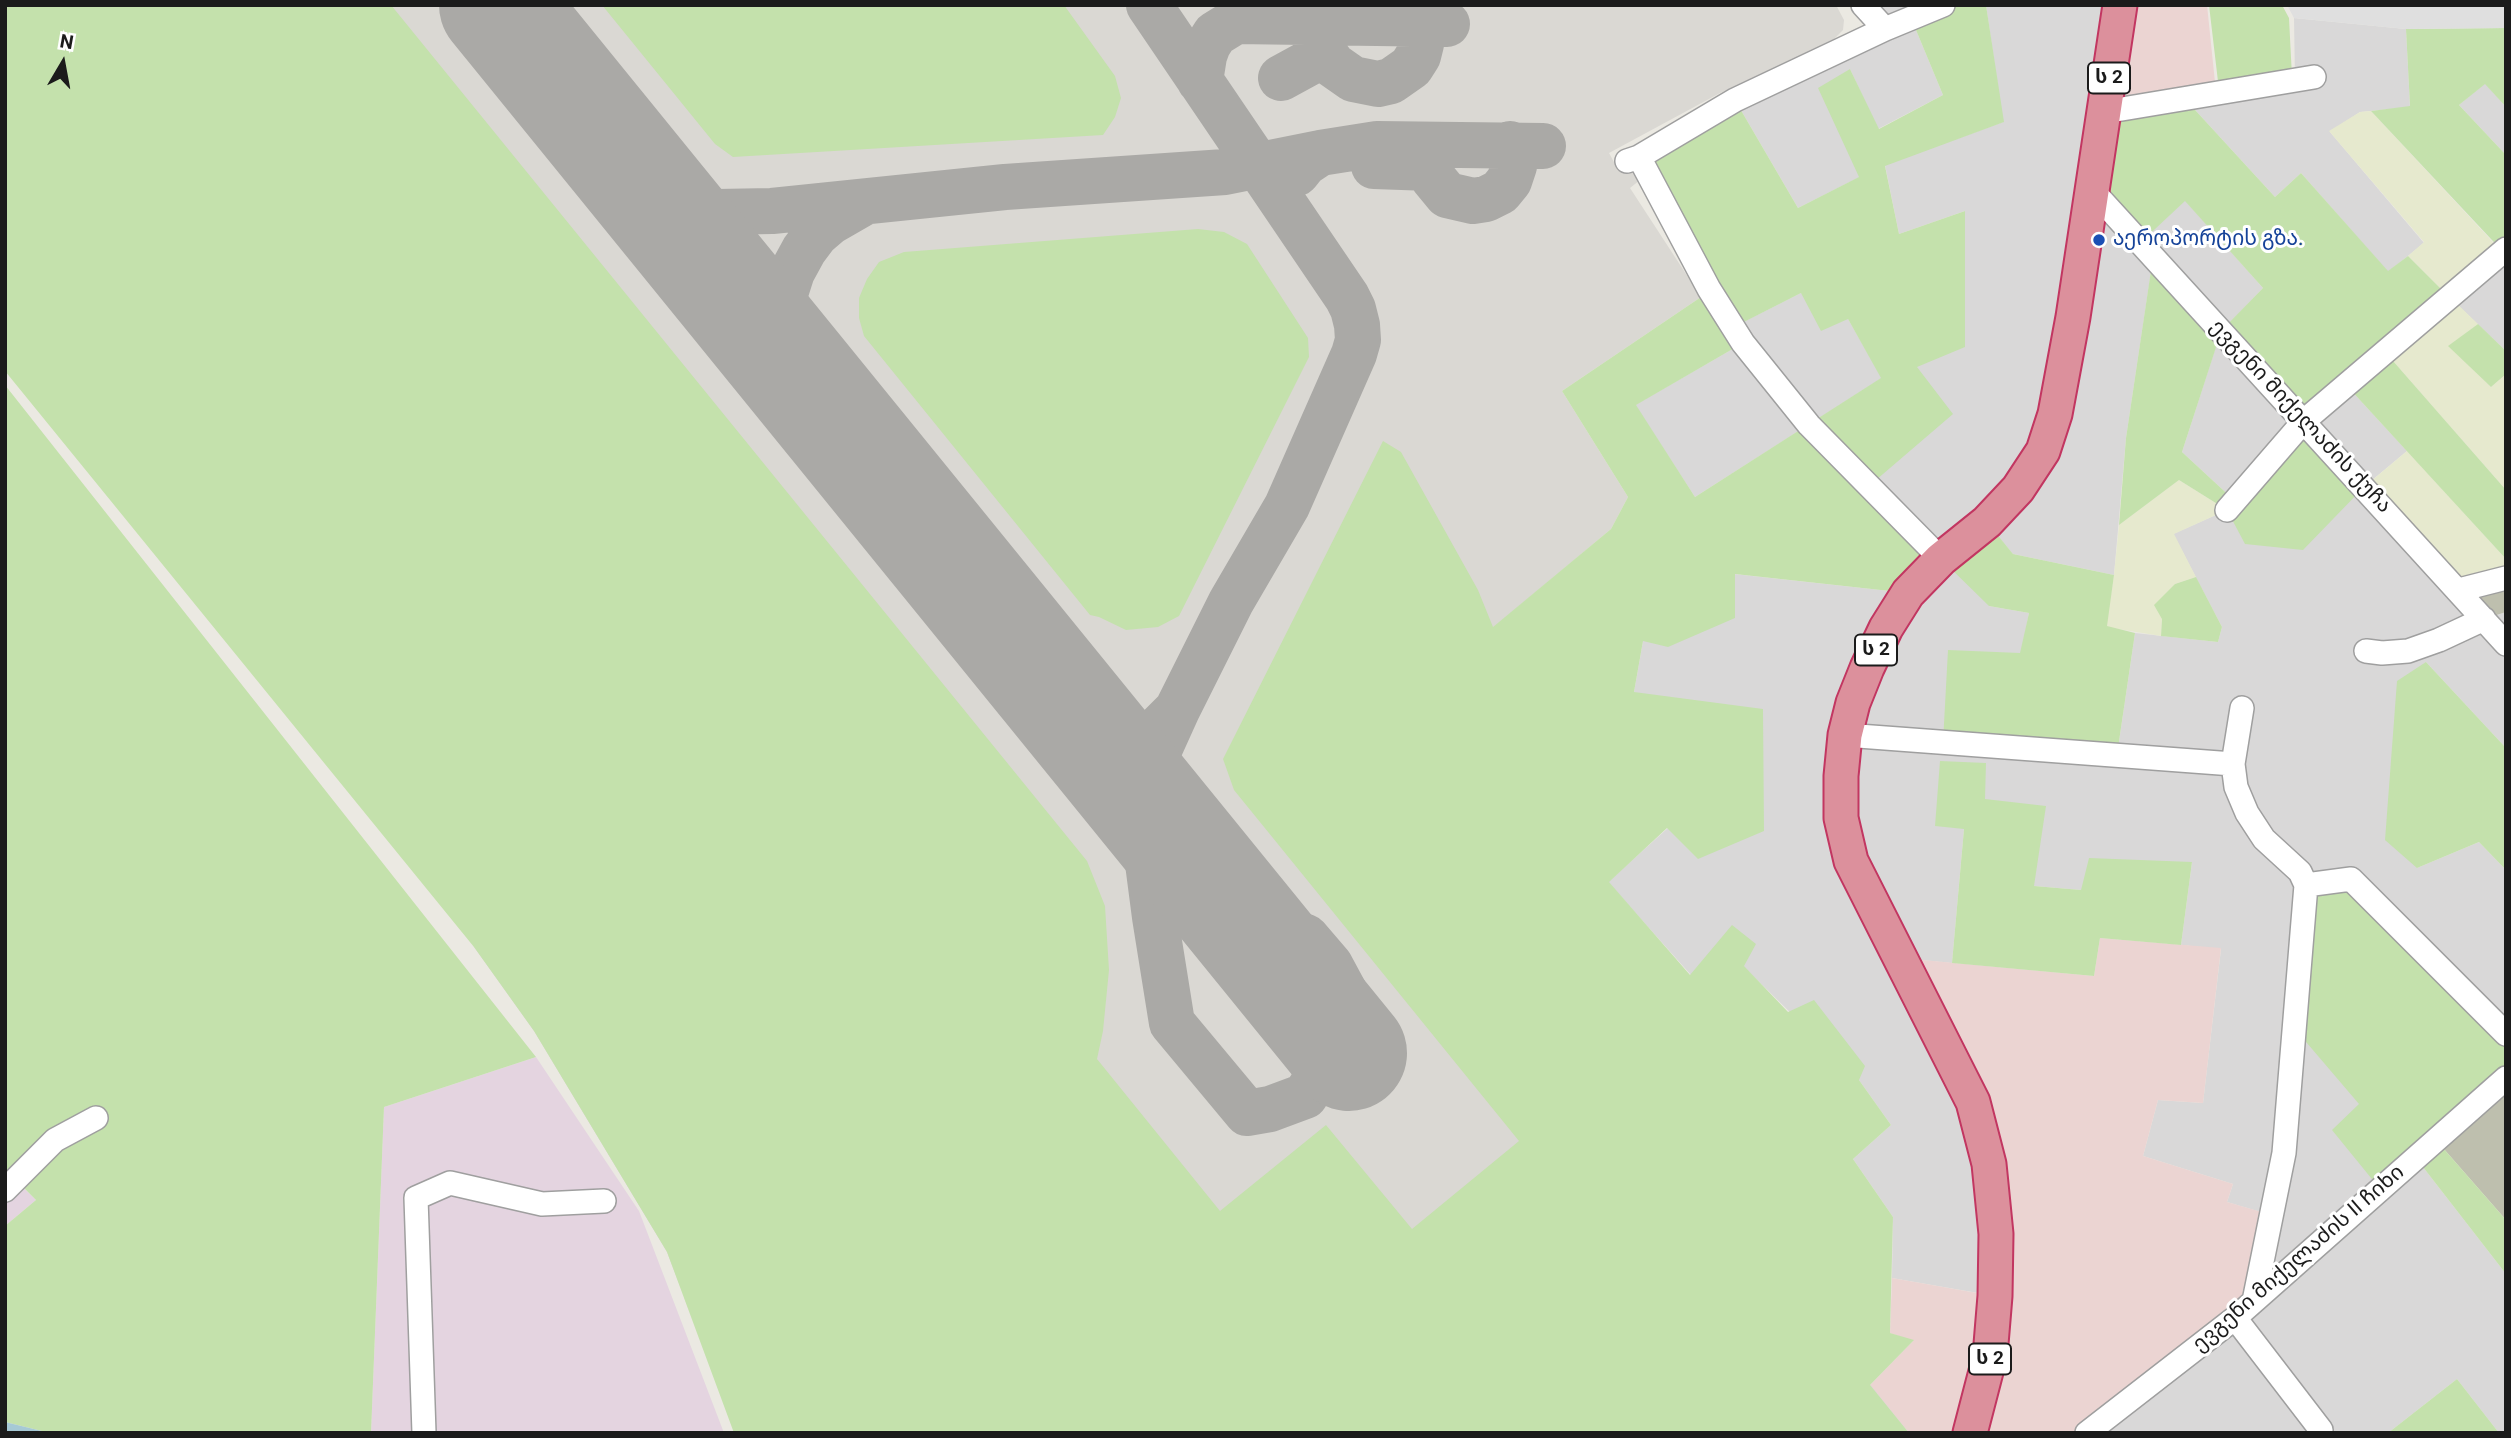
<!DOCTYPE html>
<meta charset="utf-8">
<style>
body{margin:0}
#map{position:relative;width:2511px;height:1438px;overflow:hidden;background:#ebe9e2;font-family:Roboto,sans-serif}
canvas{display:block}
.frame{position:absolute;inset:0;border:7px solid #1b1b1b;pointer-events:none}
.north{position:absolute;left:28px;top:28px;width:70px;height:70px;-webkit-text-stroke:5px #fff;paint-order:stroke;rotate:10deg;font-size:19px;font-weight:700;line-height:28px;text-align:center;color:#1b1b1b}
.north::after{content:'';display:block;margin:auto;width:24px;height:32px;background:#1b1b1b;clip-path:polygon(50% 0,100% 100%,50% 72%,0 100%)}
</style>
<div id="map">
<canvas width="2511" height="1438"></canvas>
<div class="frame"></div>
<div class="north">N</div>
</div>
<script>
const c = document.querySelector('canvas').getContext('2d');
c.lineJoin = 'round';
function paint(path, color) {
  c.fillStyle = color;
  c.fill(path, 'evenodd');
}
function toPath(rows) {
  const path = new Path2D();
  for (const r of rows) {
    path.moveTo(r[0], r[1]);
    for (let i = 2; i < r.length; i += 2) path.lineTo(r[i], r[i + 1]);
  }
  return path;
}
function trace(path, color, width, dash) {
  c.strokeStyle = color;
  c.lineWidth = width;
  c.lineCap = dash ? 'butt' : 'round';
  c.setLineDash(dash || []);
  c.stroke(path);
}
function write(font, color, halo, rows, align = 'center') {
  c.font = font + ' Roboto,"Noto Sans Georgian",sans-serif';
  c.lineWidth = 6;
  c.setLineDash([]);
  c.textBaseline = 'middle';
  c.strokeStyle = halo;
  c.fillStyle = color;
  for (const [text, x, y, turn = 0] of rows) {
    c.save();
    c.translate(x, y);
    c.rotate((+turn || 0) * Math.PI / 180);
    c.textAlign = isNaN(turn) ? turn : align;
    if (halo) c.strokeText(text, 0, 0);
    c.fillText(text, 0, 0);
    c.restore();
  }
}
paint(toPath([
 [1863,5,1943,5,1911,18,1943,95,1878,129,1850,69,1860,177,1798,208,1735,100,1884,29],
 [1986,5,2120,5,2139,242,2185,200,2263,288,2222,331,2347,386,2407,451,2365,486,2484,619,2506,612,2506,748,2426,662,2417,868,2479,842,2506,870,2506,1034,2416,1158,2506,1274,2506,1433,2499,1433,2457,1379,2388,1433,2087,1433,2271,1215,2227,1202,2233,1184,2143,1156,2158,1100,2203,1103,2221,949,2181,945,2192,862,2081,890,2034,886,1964,829,1952,963,1902,958,1973,1102,1995,1296,1892,1278,1893,1217,1853,1159,1891,1125,1859,1080,1743,966,1691,975,1608,882,1668,828,1634,692,1643,641,1734,574,1908,593,1869,486,1917,366,1965,211,1899,234,1885,165,2003,122],
 [2153,258,2221,331,2182,452,2235,501,2227,510,2173,534,2222,627,2218,642,2135,633,2117,755,2021,653,2029,613,1989,606,1986,522,2013,554,2114,575,2126,438],
 [2294,18,2406,29,2410,107,2360,112,2330,132,2424,243,2388,272,2301,173,2275,197,2185,99,2295,80],
 [2485,83,2506,107,2506,155,2459,105],
 [2506,255,2506,351,2450,298],
 [1801,293,1848,319,1882,378,1695,497,1635,405,1743,343,1733,327]
]), '#d9d8d8');
paint(toPath([
 [2124,5,2207,5,2216,92,2108,110],
 [2100,938,2221,948,2203,1103,2158,1100,2143,1156,2233,1184,2227,1202,2272,1215,2254,1301,2087,1433,1909,1433,1870,1385,1913,1341,1890,1333,1892,1278,1994,1296,1989,1164,1901,958,2094,976]
]), '#ebd4d2');
paint(toPath([
 [536,1057,639,1211,724,1433,371,1433,384,1107],
 [5,1170,36,1200,5,1226]
]), '#e4d4e0');
paint(toPath([
 [5,5,1836,5,1844,20,1843,30,1828,45,1720,93,1609,153,1615,164,1624,157,1640,180,1630,188,1701,297,1562,391,1628,497,1611,529,1493,628,1528,957,1909,1433,720,1390,667,1252,534,1031,474,947]
]), '#dad8d3');
paint(toPath([
 [2506,578,2506,612,2484,619,2459,590],
 [2506,1078,2506,1220,2436,1140]
]), '#bebfae');
paint(toPath([
 [2371,111,2503,253,2451,298,2478,324,2449,346,2491,387,2506,374,2506,490,2385,352,2450,298,2408,256,2424,242,2329,131,2360,112],
 [2407,451,2506,559,2506,578,2459,590,2364,487],
 [2179,480,2227,510,2174,534,2196,577,2175,584,2162,619,2161,636,2106,627,2114,575,2119,525]
]), '#e6e9ce');
paint(toPath([
 [5,5,391,5,1087,861,1105,906,1109,970,1103,1031,1097,1059,1220,1211,1326,1125,1412,1229,1519,1141,1234,790,1223,759,1383,441,1401,452,1478,590,1493,627,1611,529,1628,497,1562,391,1701,297,1639,157,1735,100,1798,208,1859,177,1818,88,1850,69,1879,129,1943,95,1911,18,1943,5,1986,5,2004,122,1885,166,1899,234,1965,211,1965,347,1917,367,1953,414,1869,486,1941,559,1987,522,2013,554,2114,575,2107,626,2135,633,2117,755,1943,742,1948,650,2020,653,2029,613,1989,606,1941,559,1908,593,1735,574,1735,618,1668,647,1643,641,1634,692,1763,709,1764,831,1698,859,1667,828,1609,882,1690,975,1732,925,1756,944,1744,966,1788,1012,1814,1000,1865,1066,1859,1080,1891,1125,1853,1159,1893,1217,1890,1333,1914,1340,1870,1385,1909,1433,734,1433,667,1252,534,1031,474,947,5,371],
 [1801,293,1821,331,1848,319,1881,378,1695,497,1636,405,1743,343,1734,327],
 [602,5,1064,5,1115,76,1121,98,1115,117,1103,135,733,157,715,144],
 [2209,5,2282,5,2289,18,2292,77,2219,90],
 [2506,28,2506,107,2485,84,2459,105,2506,155,2506,255,2371,111,2410,106,2406,29],
 [2185,99,2275,197,2301,173,2388,271,2408,256,2450,298,2386,353,2506,490,2506,559,2347,386,2304,421,2364,487,2303,550,2245,544,2227,510,2179,480,2119,525,2126,438,2153,257,2221,331,2263,288,2185,201,2140,243,2093,191,2104,112],
 [2221,332,2304,421,2235,501,2182,452],
 [1198,229,1224,232,1247,244,1308,338,1309,357,1179,616,1158,627,1126,630,1099,617,1090,615,864,336,859,318,859,298,867,279,879,262,904,252],
 [2478,324,2506,351,2506,374,2491,387,2448,346],
 [5,385,536,1057,384,1107,371,1433,50,1433,5,1422,5,1226,36,1200,5,1169],
 [2196,577,2222,627,2218,642,2161,636,2162,619,2154,605,2175,584],
 [2426,662,2506,748,2506,870,2479,842,2417,868,2385,840,2397,681],
 [1940,761,1986,763,1985,799,2046,806,2034,886,2081,890,2089,858,2192,862,2181,945,2100,938,2094,976,1952,963,1964,829,1935,826],
 [2351,879,2506,1034,2506,1078,2436,1140,2506,1220,2506,1274,2416,1158,2380,1189,2332,1130,2359,1104,2295,1029,2306,885],
 [2457,1379,2499,1433,2388,1433]
]), '#c4e1ac');
paint(toPath([
 [2287,5,2506,5,2506,28,2406,29,2294,18]
]), '#dfdfdf');
paint(toPath([
 [5,1422,50,1433,5,1433]
]), '#a6c9d5');
trace(toPath([
 [1149,5,1347,297,1353,309,1357,325,1358,340,1354,354,1287,506,1231,602,1177,710,1139,794,1155,917,1172,1023,1247,1113,1270,1109,1305,1096,1340,1042,1344,991,1330,965,1306,937,1276,926,1241,920],
 [1281,78,1325,54,1333,65,1353,79,1378,84,1391,81,1411,67,1418,56,1421,44,1418,23],
 [1200,81,1204,56,1208,45,1215,34,1236,21,1447,24],
 [613,148,650,187,675,200,717,212,772,211,1005,187,1225,172,1320,153],
 [1374,166,1430,168,1433,178,1447,195,1473,201,1486,199,1500,192,1509,181,1514,166,1514,154,1510,144],
 [1297,173,1305,163,1320,153,1377,144,1543,146],
 [802,380,787,355,781,328,783,300,792,272,804,250,816,234,830,222,863,203],
 [1053,689,1088,729,1105,736,1131,739,1156,731,1177,710]
]), '#aaa9a6', 46);
trace(toPath([
 [497,5,1349,1053]
]), '#aaa9a6', 116);
const minor = toPath([
 [1863,5,1885,29],
 [2104,112,2314,77],
 [1639,157,1709,289,1743,343,1809,425,1941,559],
 [1627,161,1639,157,1735,100,1885,29,1943,5],
 [2093,191,2506,644],
 [2227,510,2304,421,2506,249],
 [2459,590,2506,578],
 [2366,651,2382,653,2408,651,2439,640,2484,619],
 [2242,708,2233,764,2236,787,2247,813,2264,839,2300,872,2306,885,2284,1153,2254,1301],
 [1845,735,2233,764],
 [2306,885,2351,879,2506,1034],
 [5,1190,55,1140,96,1118],
 [2235,1318,2321,1430],
 [424,1433,416,1198,450,1183,542,1204,604,1201],
 [2087,1433,2235,1318,2506,1078]
]);
const highway = toPath([
 [1970,1433,1990,1356,1995,1296,1996,1234,1989,1164,1973,1102,1851,861,1841,818,1841,776,1845,735,1853,703,1867,668,1886,628,1908,593,1941,559,1987,522,2018,489,2043,451,2055,414,2073,317,2120,5]
]);
trace(minor, '#9f9f9f', 26);
trace(highway, '#c23661', 37);
trace(minor, '#fff', 23);
trace(highway, '#dc909c', 33);
for (const [x, y, r, color] of [
 [2099,240,7,"#1a4fb4"]
]) {
  const dot = new Path2D();
  dot.arc(x, y, r, 0, 2 * Math.PI);
  c.fillStyle = color;
  c.fill(dot);
  trace(dot, '#fff', 2.5);
}
for (const [x, y, w] of [
 [2109,78,42],
 [1876,650,42],
 [1990,1359,42]
]) {
  const box = new Path2D();
  box.roundRect(x - w / 2, y - 15.5, w, 31, 5);
  c.fillStyle = '#fff';
  c.fill(box);
  trace(box, '#1b1b1b', 2);
}
write('bold 19px', '#1b1b1b', null, [
 ["ს 2",2109,78],
 ["ს 2",1876,650],
 ["ს 2",1990,1359]
]);
write('21px', '#164399', '#fff', [
 ["აეროპორტის გზა.",2113,240]
], 'left');
write('21px', '#1b1b1b', '#fff', [
 ["ევგენი მიქელაძის ქუჩა",2300,417,47],
 ["ევგენი მიქელაძის II ჩიხი",2299,1259,-41]
]);
</script>
